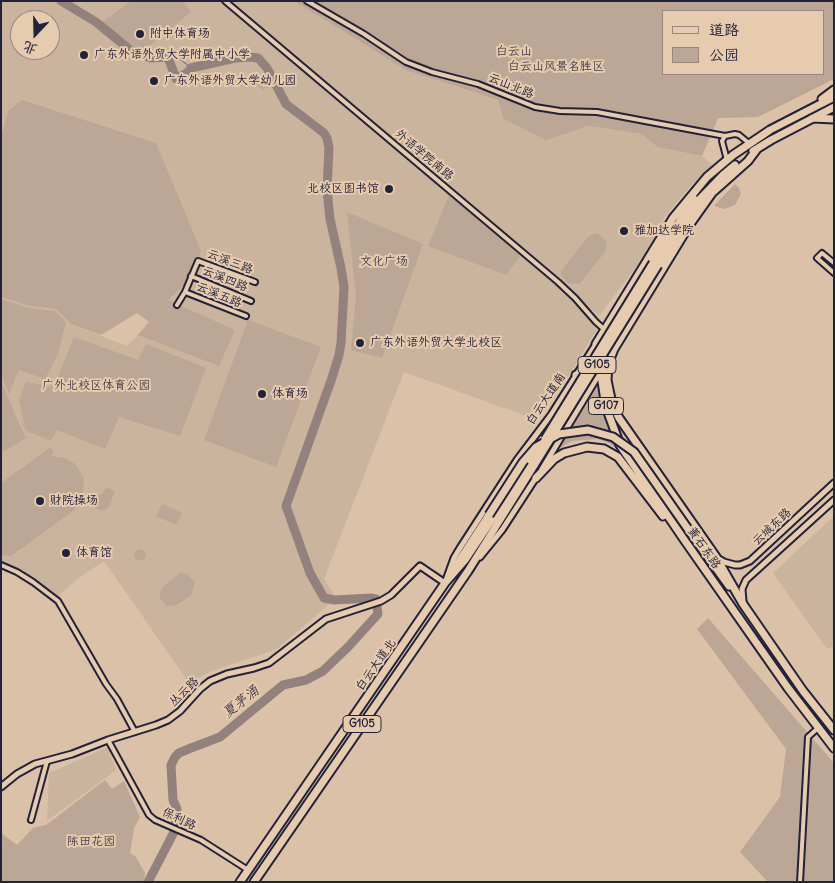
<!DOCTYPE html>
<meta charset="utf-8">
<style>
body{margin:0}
#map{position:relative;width:835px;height:883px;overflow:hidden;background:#dbc1a7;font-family:Delius,"LXGW WenKai TC",sans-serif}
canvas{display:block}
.frame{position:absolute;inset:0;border:2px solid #22223b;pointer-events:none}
.legend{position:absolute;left:662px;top:10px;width:162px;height:65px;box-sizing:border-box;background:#e7cbae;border:1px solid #988780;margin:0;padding:6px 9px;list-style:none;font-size:15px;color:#22223b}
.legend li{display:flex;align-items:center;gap:10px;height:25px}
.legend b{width:25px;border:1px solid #988780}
.north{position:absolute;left:10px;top:10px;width:50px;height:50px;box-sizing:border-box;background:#e7cbae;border:1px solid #988780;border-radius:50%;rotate:201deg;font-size:14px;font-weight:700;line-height:20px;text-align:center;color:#22223b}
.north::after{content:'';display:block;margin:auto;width:18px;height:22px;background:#22223b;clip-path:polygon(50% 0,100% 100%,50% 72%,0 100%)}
</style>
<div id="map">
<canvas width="835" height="883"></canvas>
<div class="frame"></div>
<ul class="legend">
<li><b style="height:6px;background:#e7cbae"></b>道路</li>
<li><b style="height:14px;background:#bca695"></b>公园</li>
</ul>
<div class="north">北</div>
</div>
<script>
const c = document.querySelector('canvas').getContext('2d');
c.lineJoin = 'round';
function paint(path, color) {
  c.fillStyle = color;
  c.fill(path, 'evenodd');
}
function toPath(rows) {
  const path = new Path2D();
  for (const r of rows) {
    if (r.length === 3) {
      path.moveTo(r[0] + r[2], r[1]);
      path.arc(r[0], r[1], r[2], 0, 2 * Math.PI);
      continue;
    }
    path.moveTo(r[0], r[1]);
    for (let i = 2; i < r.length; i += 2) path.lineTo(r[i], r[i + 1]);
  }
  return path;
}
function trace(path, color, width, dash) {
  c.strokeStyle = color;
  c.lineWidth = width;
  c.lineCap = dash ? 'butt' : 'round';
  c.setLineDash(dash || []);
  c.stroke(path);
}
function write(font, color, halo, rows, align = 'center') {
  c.font = font + ' Delius,"LXGW WenKai TC",sans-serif';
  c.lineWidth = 4;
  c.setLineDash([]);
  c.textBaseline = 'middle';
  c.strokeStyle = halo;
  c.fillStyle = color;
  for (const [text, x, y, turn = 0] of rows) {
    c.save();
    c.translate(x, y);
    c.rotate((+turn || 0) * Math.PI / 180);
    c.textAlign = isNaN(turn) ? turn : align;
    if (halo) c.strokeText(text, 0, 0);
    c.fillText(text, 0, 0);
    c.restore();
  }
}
paint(toPath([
 [1,1,294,1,357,40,453,86,587,126,642,134,657,147,702,156,712,165,686,191,664,218,657,238,648,251,599,316,556,280,597,329,563,385,529,417,404,372,324,579,336,597,334,600,277,649,212,671,189,683,104,561,80,577,58,596,26,574,1,562,1,453,26,437,1,381,1,297,29,306,56,309,71,324,127,346,150,322,167,300,185,284,8,111,1,138],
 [20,20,50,20,50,50,20,50],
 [834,516,834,646,827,649,773,573],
 [108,747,116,770,47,821,49,773]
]), '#cbb49e');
paint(toPath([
 [131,1,183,1,191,12,149,46,145,48,130,45,102,22],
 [294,1,834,1,834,79,758,117,718,118,702,156,657,147,642,134,588,126,546,140,504,119,498,100,406,70],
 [664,11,824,11,824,74,664,74],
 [258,74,268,86,263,90,257,84,254,86,249,82],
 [22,100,156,143,201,251,185,284,168,300,235,330,219,366,138,335,149,322,137,313,101,335,71,324,56,309,29,306,1,297,1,138,8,111],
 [735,184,739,188,741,194,735,205,724,209,714,206],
 [449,195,520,256,506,275,428,246],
 [347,212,423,244,382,358,351,350,356,297],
 [595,233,600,235,607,242,606,251,579,284,568,283,561,275,561,271,588,237],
 [1,299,29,308,55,311,66,322,58,354,45,379,19,370,9,394,1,374],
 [248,320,321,347,276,467,204,440],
 [74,337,138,360,146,344,206,368,180,436,119,417,105,449,57,430,51,441,25,430,25,427,22,426,24,423,19,400,26,382,54,387],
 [1,381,26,438,1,453],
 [597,387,604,418,609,431,622,453,609,443,597,439,572,441,560,448],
 [51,447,54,452,51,456,65,458,75,464,84,478,83,494,76,508,69,514,11,556,1,555,1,483],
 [106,487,115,492,108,508,104,510,97,509,93,506,92,502,95,495,103,494],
 [162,504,182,513,176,525,156,516],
 [140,555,5.5],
 [181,573,187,574,195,583,191,595,177,605,167,606,160,598,160,593,163,586],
 [708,618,834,763,834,882,768,882,740,852,780,797,786,749,697,629],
 [105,780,112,789,124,781,140,817,134,828,130,853,136,857,145,873,144,882,1,882,1,851,3,847,1,845,1,833,17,845,33,828,46,825]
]), '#bca695');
trace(toPath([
 [168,57,168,52,173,53,191,68]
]), '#655b63', 1);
trace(toPath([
 [61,1,96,22,130,50,151,58,168,57,176,79,187,73,191,68,235,58,250,57,258,58,267,68,286,104,324,133,327,138,329,148,327,190,330,219,341,268,344,287,341,343,339,355,332,378,286,506,310,573,324,598,334,600,372,598,376,599,377,607,378,614,348,647,323,671,306,680,283,685,220,737,191,748,179,753,175,757,171,765,173,800,177,809,174,832,148,882]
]), '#92817d', 9);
const street = toPath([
 [225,1,558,282,575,298,596,322,605,330],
 [307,1,364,34,406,62,432,72,478,84,535,107,560,111,597,112,725,136],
 [727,160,722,141,725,136,735,134,739,135,750,144],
 [834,263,822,253,817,258,834,273],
 [191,276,251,301],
 [185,292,246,316],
 [177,305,185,292,198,261,255,282],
 [1,565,17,572,33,582,58,601,106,684,117,699,135,732],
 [108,740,149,815,155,820,201,840,248,870],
 [31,820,47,761],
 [800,882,808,737,818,728]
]);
const secondary = toPath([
 [542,469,607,361],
 [480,557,502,530,537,476],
 [717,558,724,562,735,565,740,565,750,561,834,483],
 [743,601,742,589,746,580,834,500],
 [1,787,17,774,35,764,72,754,108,740,156,725,168,720,180,711,200,689,210,681,227,674,254,668,269,663,326,619,381,601,391,595,420,566,445,583,454,558,460,548,517,460,551,415,596,344]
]);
const highway = toPath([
 [834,97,770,130,733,155,707,177,673,218,596,344,606,407,620,445,683,538,788,688,834,748],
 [822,99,834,90],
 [813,118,834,119],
 [757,149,748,161,712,193,690,224,614,349,608,364,607,380,612,404,619,418,716,557,743,604,803,691,834,730],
 [753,151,771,140,834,107],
 [653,263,694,199],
 [658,265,699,200,723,175,735,165],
 [576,375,590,370],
 [536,478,554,459,564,453,587,447,604,449,618,457,663,516],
 [695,539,729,586],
 [452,572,489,515],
 [240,882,445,583,465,560,531,461],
 [254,882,468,571,535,464]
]);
trace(street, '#22223b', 8);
trace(secondary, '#22223b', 9);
trace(highway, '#22223b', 11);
trace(street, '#e7cbae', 4);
trace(secondary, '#e7cbae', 5);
trace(highway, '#e7cbae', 7);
const highwayBridge = toPath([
 [545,439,653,263],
 [531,461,539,448],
 [535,464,658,265],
 [489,515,523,462,536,447,559,434,588,430,613,437,634,452,695,539]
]);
trace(highwayBridge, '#22223b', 11, []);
trace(highwayBridge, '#e7cbae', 7);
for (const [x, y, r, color] of [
 [140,34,5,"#22223b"],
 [84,55,5,"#22223b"],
 [154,81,5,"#22223b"],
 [389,189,5,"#22223b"],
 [624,231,5,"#22223b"],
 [360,343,5,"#22223b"],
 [262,394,5,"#22223b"],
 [40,501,5,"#22223b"],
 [66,553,5,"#22223b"]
]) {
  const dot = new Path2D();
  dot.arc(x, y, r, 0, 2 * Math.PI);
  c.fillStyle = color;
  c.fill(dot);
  trace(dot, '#e7cbae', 2);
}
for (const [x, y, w] of [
 [597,365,38],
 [606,406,35],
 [362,724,38]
]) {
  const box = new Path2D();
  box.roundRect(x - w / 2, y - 8.5, w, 17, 4);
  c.fillStyle = '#e7cbae';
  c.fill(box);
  trace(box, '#22223b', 1);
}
write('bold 11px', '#22223b', null, [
 ["G105",597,365],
 ["G107",606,406],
 ["G105",362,724]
]);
write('12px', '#22223b', '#e7cbae', [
 ["附中体育场",150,34],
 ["广东外语外贸大学附属中小学",94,55],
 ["广东外语外贸大学幼儿园",164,81],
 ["北校区图书馆",379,189,"right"],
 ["雅加达学院",634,231],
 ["广东外语外贸大学北校区",370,343],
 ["体育场",272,394],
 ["财院操场",50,501],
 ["体育馆",76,553]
], 'left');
write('12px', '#413c4d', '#e7cbae', [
 ["白云山",514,52],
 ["白云山风景名胜区",556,67],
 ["文化广场",384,262],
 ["广外北校区体育公园",96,386],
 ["陈田花园",91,842]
]);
write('12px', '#22223b', '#e7cbae', [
 ["云山北路",511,86,22],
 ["外语学院南路",424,155,40],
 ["云溪三路",230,262,21],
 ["云溪四路",225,279,22],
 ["云溪五路",219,295,22],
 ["白云大道南",546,399,-56],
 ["云城东路",772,527,-43],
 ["黄石东路",704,548,55],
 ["白云大道北",376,665,-55],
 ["丛云路",184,692,-44],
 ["保利路",179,819,25]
]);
write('italic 14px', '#443e4f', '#e7cbae', [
 ["夏茅涌",241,702,-39]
]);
</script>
